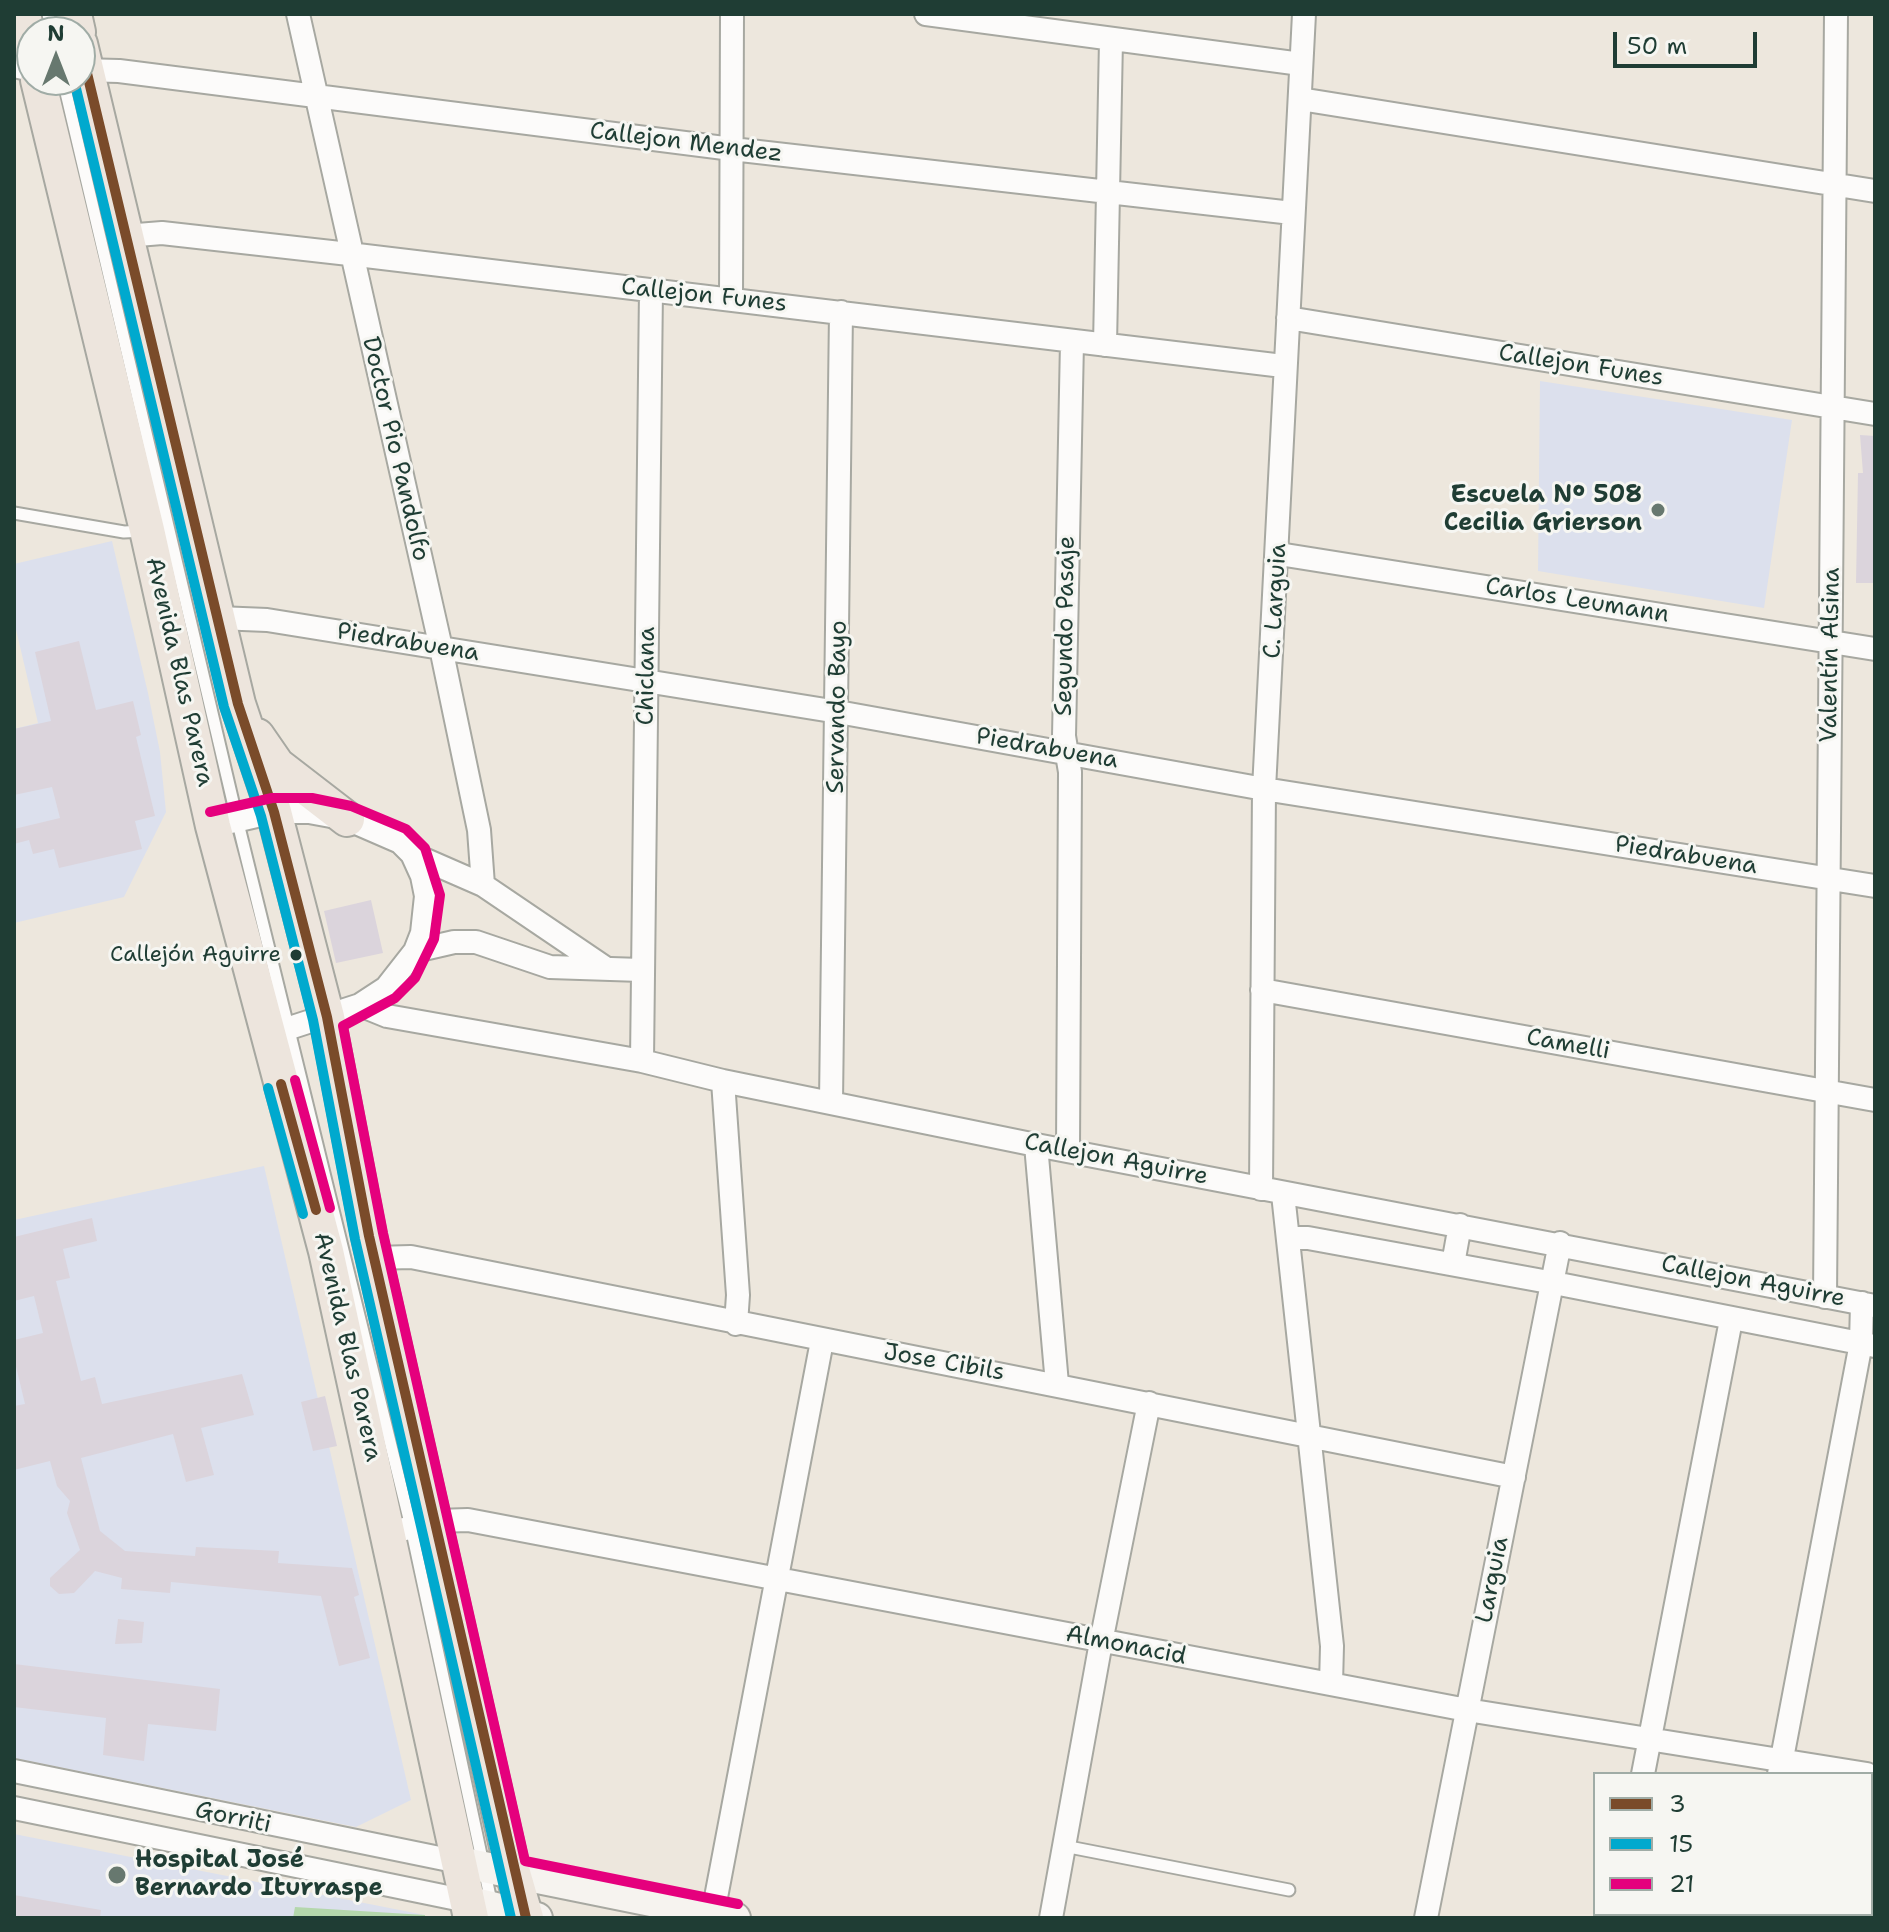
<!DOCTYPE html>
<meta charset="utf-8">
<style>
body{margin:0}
#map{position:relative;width:1889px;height:1932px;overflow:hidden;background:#ede7dd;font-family:"Shantell Sans",sans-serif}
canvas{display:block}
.frame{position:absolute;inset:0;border:16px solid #1f3d34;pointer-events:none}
.legend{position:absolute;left:1593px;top:1772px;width:280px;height:144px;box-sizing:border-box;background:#f6f6f2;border:2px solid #a0aca6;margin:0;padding:10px 14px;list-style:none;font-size:24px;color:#1f3d34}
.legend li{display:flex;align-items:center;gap:16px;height:40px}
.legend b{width:40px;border:2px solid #a0aca6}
.north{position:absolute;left:16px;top:16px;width:80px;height:80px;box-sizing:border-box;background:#f6f6f2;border:2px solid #a0aca6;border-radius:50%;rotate:0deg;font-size:22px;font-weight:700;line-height:32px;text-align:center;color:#1f3d34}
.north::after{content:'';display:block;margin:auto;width:28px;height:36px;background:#67786f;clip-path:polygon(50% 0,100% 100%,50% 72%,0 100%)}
.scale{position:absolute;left:1613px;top:32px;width:144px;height:36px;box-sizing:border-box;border:4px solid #1f3d34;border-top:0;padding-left:10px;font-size:24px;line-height:28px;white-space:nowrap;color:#1f3d34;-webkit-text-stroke:6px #f6f6f2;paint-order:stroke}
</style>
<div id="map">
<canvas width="1889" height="1932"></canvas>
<div class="frame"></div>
<ul class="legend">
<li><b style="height:10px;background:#7a4b2a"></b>3</li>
<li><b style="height:10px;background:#00a9ce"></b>15</li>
<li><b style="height:10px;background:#e5007d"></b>21</li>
</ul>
<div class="north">N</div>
<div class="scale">50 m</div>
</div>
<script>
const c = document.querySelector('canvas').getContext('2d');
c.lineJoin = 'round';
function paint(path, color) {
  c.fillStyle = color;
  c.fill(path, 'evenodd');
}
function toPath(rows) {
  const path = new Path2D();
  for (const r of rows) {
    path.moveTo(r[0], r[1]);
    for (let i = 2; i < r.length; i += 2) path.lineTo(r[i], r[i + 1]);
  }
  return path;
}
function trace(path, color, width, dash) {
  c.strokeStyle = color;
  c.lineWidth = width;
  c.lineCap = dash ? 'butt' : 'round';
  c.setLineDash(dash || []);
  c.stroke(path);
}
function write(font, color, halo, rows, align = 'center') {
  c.font = font + ' "Shantell Sans",sans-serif';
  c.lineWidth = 6;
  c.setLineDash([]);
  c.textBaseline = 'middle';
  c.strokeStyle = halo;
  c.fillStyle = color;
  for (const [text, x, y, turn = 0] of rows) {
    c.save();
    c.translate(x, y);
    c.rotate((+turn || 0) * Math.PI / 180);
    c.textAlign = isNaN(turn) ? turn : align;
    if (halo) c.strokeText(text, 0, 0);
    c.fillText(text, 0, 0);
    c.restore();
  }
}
paint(toPath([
 [1540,381,1792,420,1764,608,1538,571],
 [112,541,148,693,160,752,166,812,124,897,14,923,14,729,38,723,14,621,14,564],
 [264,1166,411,1800,356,1827,14,1758,14,1220],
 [14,1834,425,1915,425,1918,14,1918]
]), '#dce0ed');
paint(toPath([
 [295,1907,425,1915,425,1918,293,1918]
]), '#b4d7ac');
paint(toPath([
 [1860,435,1875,436,1875,583,1856,583,1858,473,1863,473],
 [79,641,96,710,133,701,141,735,136,737,155,816,135,821,142,849,59,868,54,849,33,854,29,840,14,844,14,829,60,818,52,787,14,795,14,729,51,721,35,652],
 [371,900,383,953,336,963,324,911],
 [92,1218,97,1241,63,1249,70,1278,56,1281,81,1381,95,1377,102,1404,242,1374,254,1415,201,1428,214,1475,186,1482,173,1434,81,1458,100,1531,125,1551,195,1556,196,1547,279,1551,278,1563,352,1568,359,1595,354,1597,370,1658,339,1666,321,1596,171,1582,170,1593,121,1589,122,1578,95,1571,74,1593,59,1594,50,1586,50,1578,80,1550,67,1513,70,1501,57,1486,50,1461,14,1470,14,1406,25,1404,14,1358,14,1340,43,1333,34,1296,14,1301,14,1237],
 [325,1396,337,1446,313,1451,301,1402],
 [118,1619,144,1622,142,1643,115,1644],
 [14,1664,220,1689,216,1731,148,1724,144,1761,103,1755,106,1718,14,1707],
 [14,1895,101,1910,100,1918,14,1918]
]), '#dbd4dc');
const service = toPath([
 [48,14,52,32],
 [63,80,237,819,411,1527,492,1906],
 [14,513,124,532,144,531],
 [1064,1846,1289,1890]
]);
const minor = toPath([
 [298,14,441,648,479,830,483,885],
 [926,14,1301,64],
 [14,66,32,70],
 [80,70,119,71,732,149,1292,213],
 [1300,99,1875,191],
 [125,236,162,233,349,254,1283,366],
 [731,298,732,14],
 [1288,318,1875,414],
 [1105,345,1111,40],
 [1279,554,1875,649],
 [218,618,267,620,838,712,1264,789,1875,886],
 [213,826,274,812,309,812,347,819,400,842,412,854,422,876,426,896,422,933,415,951,386,988,360,1005,268,1035],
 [412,854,483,885,604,967],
 [415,951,454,942,476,942,550,967,641,970],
 [1262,990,1875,1100],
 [360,1005,387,1016,642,1061,723,1081,1036,1145,1875,1306],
 [642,1061,651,290],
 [723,1081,738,1295,736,1324],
 [831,1102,841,312],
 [1036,1145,1057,1384],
 [1068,1150,1070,772,1064,736,1072,342],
 [1261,1189,1264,789,1304,14],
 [1283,1194,1332,1646,1331,1684],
 [1288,1238,1308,1238,1554,1283,1875,1346],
 [374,1258,411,1257,1514,1477],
 [1453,1264,1460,1225],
 [1825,1297,1836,14],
 [389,1533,436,1521,468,1520,1467,1710,1867,1774],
 [14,1771,459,1862],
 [1643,1774,1731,1320],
 [1779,1774,1861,1343,1862,1303],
 [14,1808,467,1901],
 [713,1913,822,1341],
 [1051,1918,1101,1642,1149,1403],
 [1426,1918,1560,1243],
 [1615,1918,1616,1914],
 [1752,1918,1753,1914]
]);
const secondary = toPath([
 [459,1862,735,1918],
 [467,1901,537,1918]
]);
const primary = toPath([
 [23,14,32,54],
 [74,14,78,32],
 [80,44,238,704,274,812,327,1017,369,1236,513,1873,526,1918],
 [38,80,147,530,213,826,326,1251,471,1918],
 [257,736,277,765,347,819]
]);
trace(service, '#a7a8a1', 15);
trace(minor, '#a7a8a1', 26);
trace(secondary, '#a7a8a1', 34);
trace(primary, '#a7a8a1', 38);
trace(service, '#fcfbfa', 11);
trace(minor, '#fcfbfa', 22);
trace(secondary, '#f6f3ef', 30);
trace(primary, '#ede5dd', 34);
trace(toPath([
 [80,44,238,704,274,812,327,1017,369,1236,526,1918],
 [281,1084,316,1210]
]), '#7a4b2a', 10);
trace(toPath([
 [74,80,224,707,261,816,313,1020,355,1239,511,1918],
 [268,1088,303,1214]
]), '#00a9ce', 10);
trace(toPath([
 [210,812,272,798,312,798,351,806,406,829,425,848,440,895,434,939,415,978,395,998,343,1026,383,1233,525,1861,738,1904],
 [295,1080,330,1208]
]), '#e5007d', 10);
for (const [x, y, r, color] of [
 [1658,510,8,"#67786f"],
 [296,955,7,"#1f3d34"],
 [117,1875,10,"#67786f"]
]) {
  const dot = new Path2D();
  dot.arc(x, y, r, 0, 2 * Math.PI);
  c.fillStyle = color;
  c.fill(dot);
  trace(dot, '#f6f6f2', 3);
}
write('22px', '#1f3d34', '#f6f6f2', [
 ["Callejón Aguirre",281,955]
], 'right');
write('24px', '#1f3d34', '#f6f6f2', [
 ["Callejon Mendez",686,143,7],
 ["Callejon Funes",704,296,6],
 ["Callejon Funes",1581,366,9],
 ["Doctor Pio Pandolfo",395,449,77],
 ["C. Larguia",1276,601,-87],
 ["Carlos Leumann",1577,601,9],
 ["Segundo Pasaje",1066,626,-89],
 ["Piedrabuena",408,643,9],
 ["Valentín Alsina",1831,655,-89],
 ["Avenida Blas Parera",179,672,77],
 ["Chiclana",647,676,-89],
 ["Servando Bayo",838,707,-89],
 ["Piedrabuena",1047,749,10],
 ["Piedrabuena",1686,856,9],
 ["Camelli",1568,1045,10],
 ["Callejon Aguirre",1116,1160,11],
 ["Callejon Aguirre",1753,1282,11],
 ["Avenida Blas Parera",347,1347,77],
 ["Jose Cibils",944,1363,10],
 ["Larguia",1493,1580,-79],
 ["Almonacid",1126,1646,11],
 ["Gorriti",233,1818,12]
]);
write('bold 24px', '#1f3d34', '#f6f6f2', [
 ["Escuela Nº 508",1642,496],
 ["Cecilia Grierson",1642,524],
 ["Hospital José",135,1861,"left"],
 ["Bernardo Iturraspe",135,1889,"left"]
], 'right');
</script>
